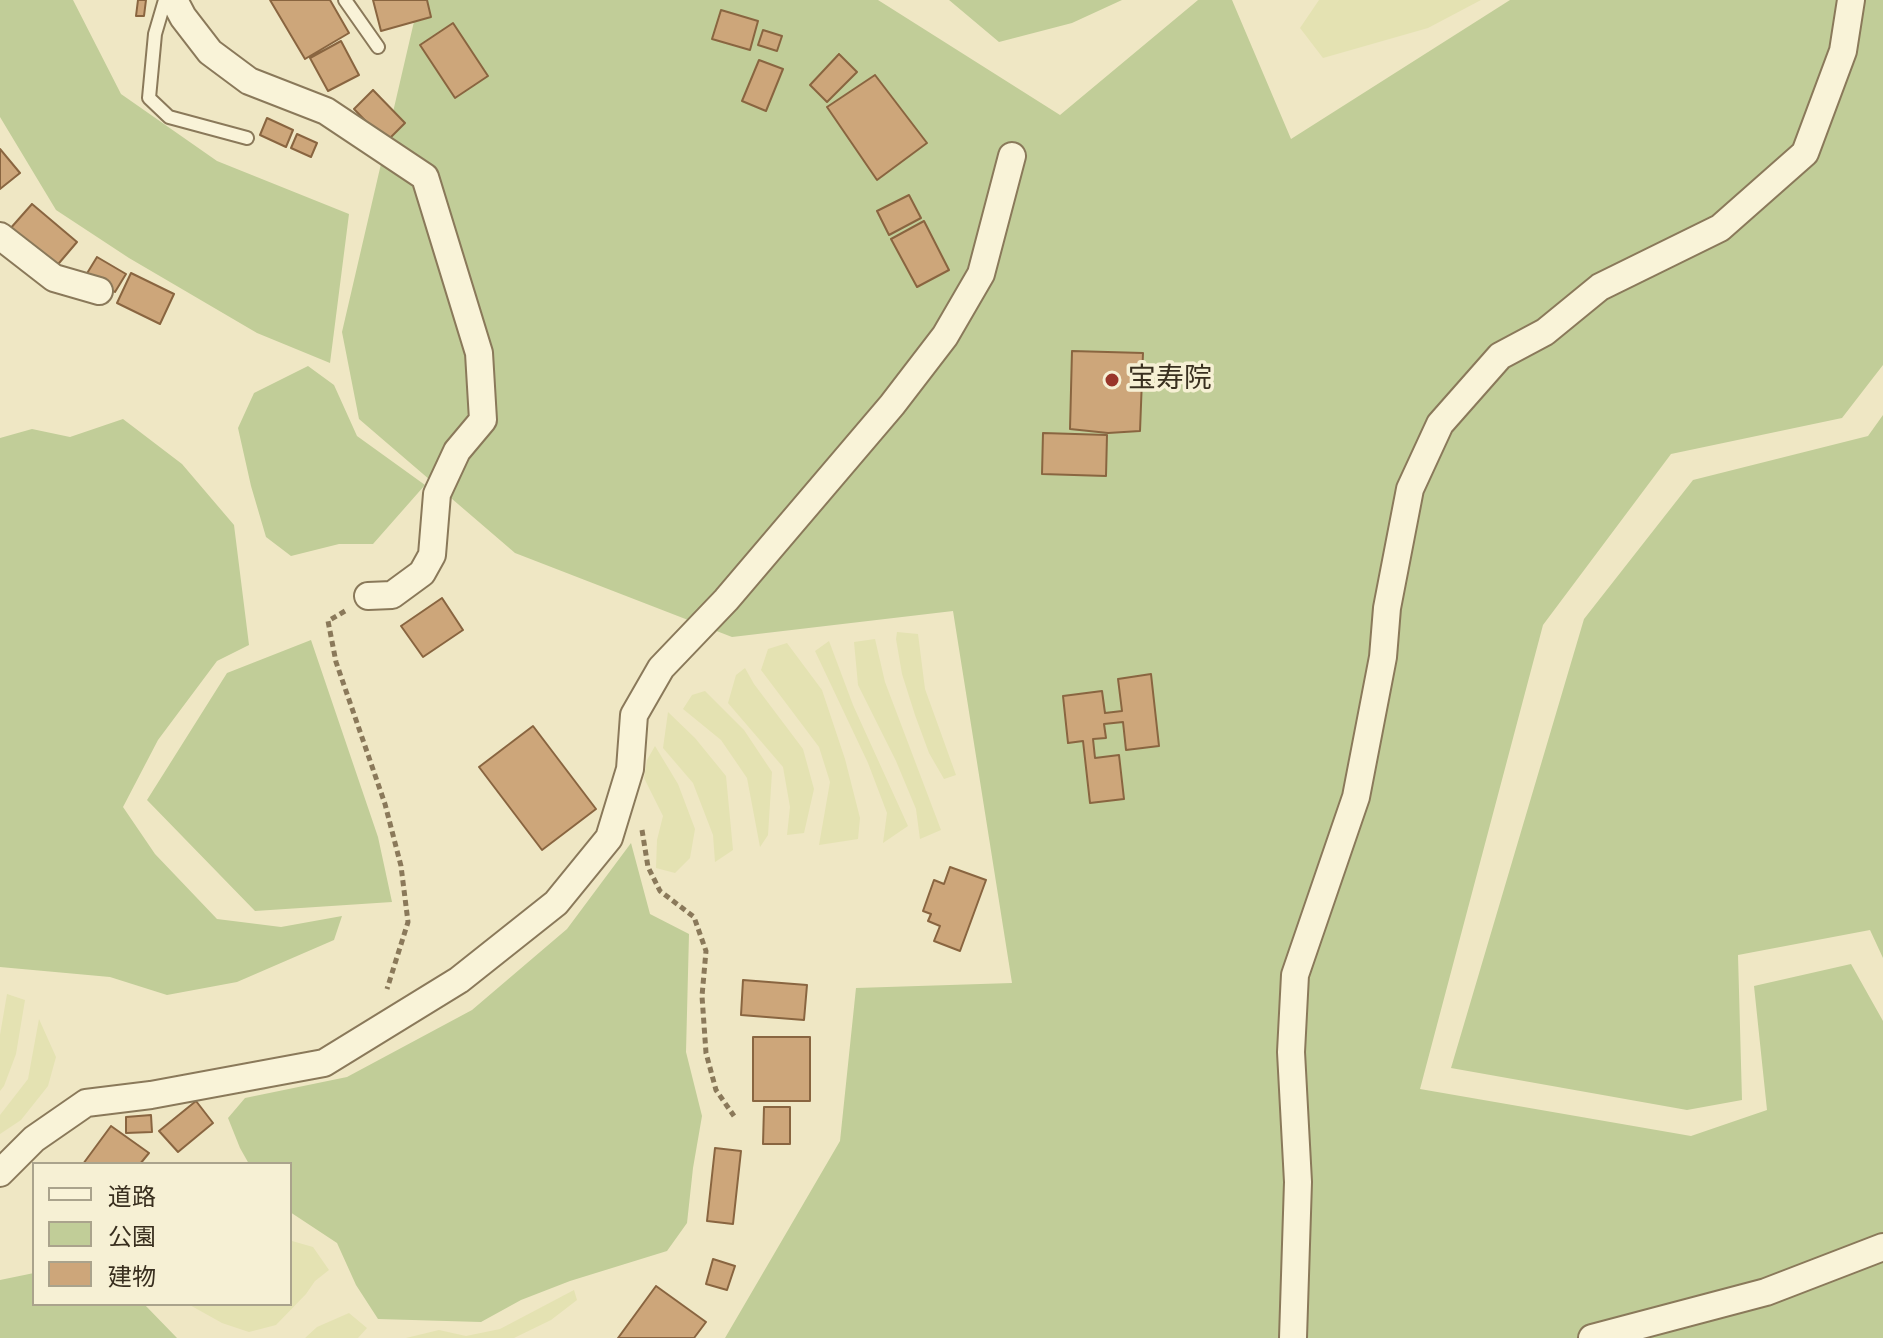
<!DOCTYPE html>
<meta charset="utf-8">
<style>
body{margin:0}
#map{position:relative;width:1883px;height:1338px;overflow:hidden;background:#efe7c4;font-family:"Times New Roman","Noto Sans JP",serif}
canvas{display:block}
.legend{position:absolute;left:32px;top:1162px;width:260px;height:144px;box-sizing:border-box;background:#f6f0d4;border:2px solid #aaa38c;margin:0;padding:10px 14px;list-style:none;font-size:24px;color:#392f1f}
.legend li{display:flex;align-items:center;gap:16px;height:40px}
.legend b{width:40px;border:2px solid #aaa38c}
</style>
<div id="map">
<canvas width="1883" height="1338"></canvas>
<ul class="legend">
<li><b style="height:10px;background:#f9f3d8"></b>道路</li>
<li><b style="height:22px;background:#c1cd98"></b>公園</li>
<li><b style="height:22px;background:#cda67a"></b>建物</li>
</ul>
</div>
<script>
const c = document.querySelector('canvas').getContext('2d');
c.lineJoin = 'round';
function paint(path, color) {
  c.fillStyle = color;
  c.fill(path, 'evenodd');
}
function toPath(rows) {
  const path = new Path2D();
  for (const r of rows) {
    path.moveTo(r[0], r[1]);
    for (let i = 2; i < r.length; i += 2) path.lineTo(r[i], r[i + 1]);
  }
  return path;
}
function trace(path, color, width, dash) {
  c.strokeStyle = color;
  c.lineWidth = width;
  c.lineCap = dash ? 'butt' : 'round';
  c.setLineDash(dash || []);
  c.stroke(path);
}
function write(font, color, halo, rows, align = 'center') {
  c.font = font + ' "Times New Roman","Noto Sans JP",serif';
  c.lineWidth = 7;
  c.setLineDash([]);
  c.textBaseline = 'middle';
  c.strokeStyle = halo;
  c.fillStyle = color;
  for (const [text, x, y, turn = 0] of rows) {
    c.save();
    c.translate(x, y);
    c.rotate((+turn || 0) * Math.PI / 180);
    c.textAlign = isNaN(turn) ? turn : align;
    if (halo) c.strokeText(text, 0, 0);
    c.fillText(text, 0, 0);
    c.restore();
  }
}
paint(toPath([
 [1319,0,1481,0,1428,28,1323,58,1300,28],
 [897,632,918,634,925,689,956,775,944,779,929,753,915,715,902,674,896,639],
 [875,639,885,682,941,830,920,839,916,809,896,761,858,685,854,642],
 [829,641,853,705,908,826,883,843,887,813,868,763,815,651],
 [787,643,822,690,845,759,860,818,858,839,819,845,830,782,819,747,761,670,768,649],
 [745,668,754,684,803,749,814,789,804,833,787,835,790,807,783,767,728,703,736,675],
 [705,691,744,730,772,772,768,835,760,847,747,778,721,740,683,709,692,695],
 [668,712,695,738,726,776,733,850,715,862,713,835,693,783,663,748],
 [655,746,678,784,695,829,690,858,675,873,656,868,657,840,663,816,644,778,647,760],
 [7,994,25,1000,16,1054,4,1086,0,1091,0,1035],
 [39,1019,56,1057,48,1086,21,1120,0,1134,0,1115,28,1079],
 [292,1241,313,1247,329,1270,315,1281,306,1294,276,1325,249,1332,222,1323,188,1304,290,1304],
 [574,1290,577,1300,551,1320,514,1338,406,1338,439,1330,466,1336,500,1329],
 [349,1313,367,1328,358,1338,305,1338,317,1327]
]), '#e4e2b2');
paint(toPath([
 [0,0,73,0,121,94,217,161,349,214,330,363,257,333,129,258,56,210,0,117],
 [419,0,878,0,1060,115,1198,0,1232,0,1291,139,1510,0,1883,0,1883,365,1842,418,1671,454,1543,625,1420,1089,1691,1136,1767,1110,1754,986,1851,964,1883,1021,1883,1338,725,1338,840,1141,856,988,1012,983,953,611,732,637,515,553,359,419,342,332],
 [949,0,1122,0,1072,23,999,42],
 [308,366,334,385,357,436,425,485,373,544,339,544,291,556,266,537,251,486,238,428,254,393],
 [1883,415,1883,958,1870,930,1738,955,1742,1100,1687,1110,1451,1068,1584,619,1693,480,1868,436],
 [123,419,182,464,234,525,249,645,217,661,158,740,123,807,155,854,217,919,281,927,342,916,334,940,237,982,167,995,110,977,0,967,0,438,32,429,70,437],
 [311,640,378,837,392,902,255,911,147,800,227,673],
 [631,843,650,914,689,934,686,1052,702,1116,693,1168,687,1223,667,1251,570,1281,521,1300,481,1322,378,1319,356,1285,337,1243,290,1212,290,1164,249,1164,240,1148,228,1118,245,1098,347,1077,472,1010,567,929],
 [34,1273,34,1304,144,1304,177,1338,0,1338,0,1280]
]), '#c1cd98');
const building = toPath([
 [138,0,146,0,144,16,136,16,138,0],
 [270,0,330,0,349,33,305,59,270,0],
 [373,0,427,0,431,17,381,31,373,0],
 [721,10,758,21,750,50,712,39,721,10],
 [453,23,488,76,455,98,420,45,453,23],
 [763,30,782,36,777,51,758,45,763,30],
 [341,41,359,75,328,91,310,58,341,41],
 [839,54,857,72,827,102,810,85,839,54],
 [759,60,783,69,766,111,742,101,759,60],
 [875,75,927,143,877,180,827,107,875,75],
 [373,90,405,123,386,142,354,109,373,90],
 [267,118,293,130,286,147,260,135,267,118],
 [297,134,317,143,311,157,291,148,297,134],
 [0,149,20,173,0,189,0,149],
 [909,195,921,218,889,235,877,211,909,195],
 [32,204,77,242,54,269,9,230,32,204],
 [924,221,949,270,917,287,891,239,924,221],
 [97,257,126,274,115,292,86,275,97,257],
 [131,273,174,294,160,324,117,303,131,273],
 [1072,351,1143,353,1140,431,1108,433,1070,429,1072,351],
 [1043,433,1107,435,1106,476,1042,474,1043,433],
 [442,598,463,630,423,657,401,626,442,598],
 [1151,674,1159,746,1126,750,1123,722,1104,724,1106,738,1093,739,1095,758,1119,755,1124,799,1090,803,1083,741,1068,743,1063,696,1102,691,1105,713,1122,711,1118,679,1151,674],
 [533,726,596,809,542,850,479,767,533,726],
 [950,867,986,880,960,951,934,941,940,926,928,921,931,914,923,911,934,880,944,884,950,867],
 [743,980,807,985,804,1020,741,1015,743,980],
 [753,1037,810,1037,810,1101,753,1101,753,1037],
 [196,1101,213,1123,178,1152,159,1131,196,1101],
 [764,1107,790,1107,790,1144,763,1144,764,1107],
 [151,1115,152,1132,126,1133,126,1117,151,1115],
 [111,1126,149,1153,140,1164,83,1164,111,1126],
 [715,1148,741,1151,733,1224,707,1221,715,1148],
 [713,1259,735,1266,727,1290,706,1284,713,1259],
 [656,1286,706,1322,694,1338,618,1338,656,1286]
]);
paint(building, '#cda67a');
trace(building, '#896540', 2);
const service = toPath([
 [165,0,155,34,149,98,169,117,247,138],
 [345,0,378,47]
]);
const minor = toPath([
 [174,0,183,17,210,52,249,81,326,111,425,177,479,353,483,420,457,451,437,494,432,555,422,573,392,595,368,596],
 [0,236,54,278,99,291],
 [0,1173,34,1139,86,1103,151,1095,324,1063,459,980,556,903,609,838,630,769,634,715,661,668,726,600,892,405,945,336,981,274,1012,156],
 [1293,1338,1298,1182,1291,1052,1295,975,1356,797,1383,657,1387,608,1410,489,1440,424,1500,356,1545,332,1600,287,1720,228,1805,153,1843,51,1851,0],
 [1592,1338,1766,1292,1883,1247]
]);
trace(service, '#8a795a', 16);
trace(minor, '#8a795a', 30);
trace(toPath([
 [345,611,328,621,336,662,385,804,401,866,408,922,387,989],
 [642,830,648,867,660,891,694,917,706,951,702,996,706,1053,716,1090,734,1116]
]), '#8a795a', 5, [6, 4]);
trace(service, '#f9f3d8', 12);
trace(minor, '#f9f3d8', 26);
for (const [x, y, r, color] of [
 [1112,380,8,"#99362a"]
]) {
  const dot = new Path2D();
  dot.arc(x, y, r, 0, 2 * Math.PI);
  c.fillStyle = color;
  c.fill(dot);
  trace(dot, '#f6f0d4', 3);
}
write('28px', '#392f1f', '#f6f0d4', [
 ["宝寿院",1128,380]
], 'left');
</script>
